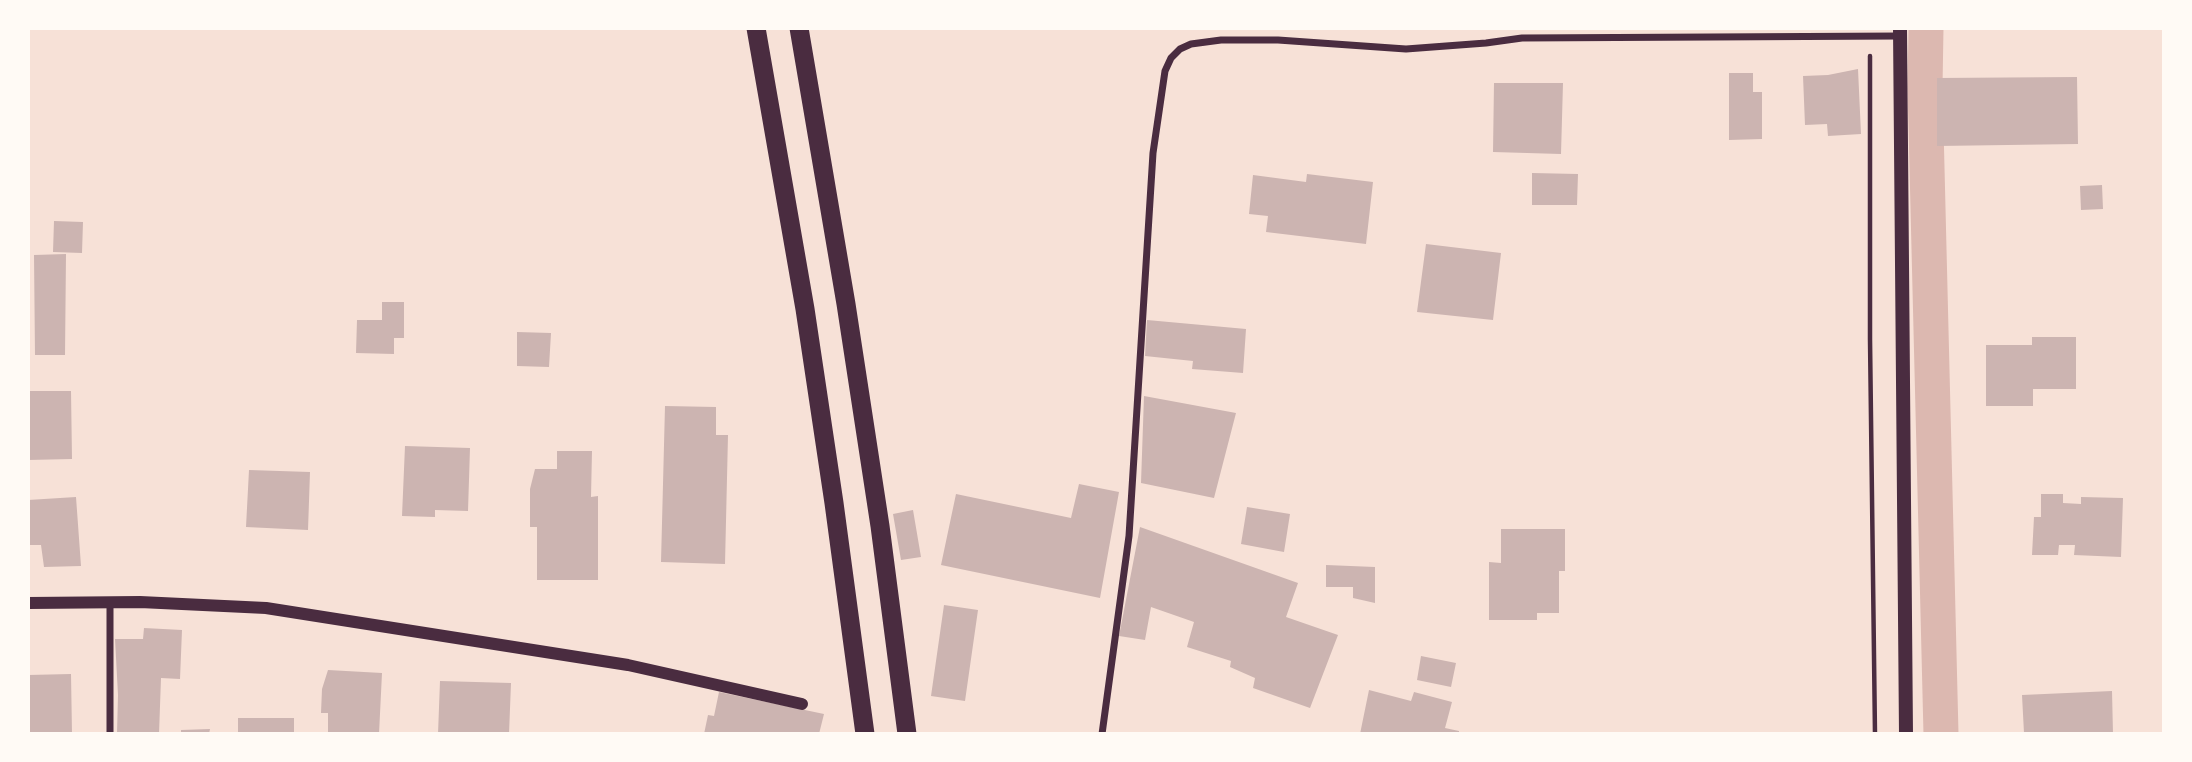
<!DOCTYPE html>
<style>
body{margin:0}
#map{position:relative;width:2192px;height:762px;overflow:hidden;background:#f7e1d7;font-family:Karla,sans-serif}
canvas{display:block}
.frame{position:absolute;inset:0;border:30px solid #fffaf5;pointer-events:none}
</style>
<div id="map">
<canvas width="2192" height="762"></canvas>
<div class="frame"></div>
</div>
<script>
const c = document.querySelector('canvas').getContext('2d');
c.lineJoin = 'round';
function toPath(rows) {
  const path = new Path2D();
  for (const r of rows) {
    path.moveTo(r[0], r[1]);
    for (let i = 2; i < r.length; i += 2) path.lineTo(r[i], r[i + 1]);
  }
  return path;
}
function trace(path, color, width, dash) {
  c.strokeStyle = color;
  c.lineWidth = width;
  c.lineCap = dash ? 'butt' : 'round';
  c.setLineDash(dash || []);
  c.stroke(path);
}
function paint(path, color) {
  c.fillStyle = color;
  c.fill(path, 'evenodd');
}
trace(toPath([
 [1926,28,1925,87,1941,734]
]), '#dcb8b0', 35);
paint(toPath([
 [1858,69,1861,134,1828,136,1827,124,1805,125,1803,76,1828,75],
 [1729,73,1753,73,1753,92,1762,92,1762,139,1729,140],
 [2077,77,2078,144,1937,146,1937,78],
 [1494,83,1563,83,1561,154,1493,152],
 [1532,173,1578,174,1577,205,1532,205],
 [1307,174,1373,182,1366,244,1266,232,1268,216,1249,214,1253,175,1306,182],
 [2102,185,2103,209,2081,210,2080,186],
 [54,221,83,222,82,253,53,252],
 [1426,244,1501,253,1493,320,1417,312],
 [66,254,65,355,35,355,34,255],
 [382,302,404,302,404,338,394,338,394,354,356,353,357,320,382,320],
 [1147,320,1246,329,1243,373,1192,369,1193,361,1145,356],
 [517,332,551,333,549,367,517,366],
 [2032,337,2076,337,2076,389,2033,389,2033,406,1986,406,1986,345,2032,345],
 [28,391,71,391,72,459,28,460],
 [1144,396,1236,413,1214,498,1141,483],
 [665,406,716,407,716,435,728,435,725,564,661,562],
 [405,446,470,448,468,511,435,510,435,517,402,516],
 [557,451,592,451,591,497,598,496,598,580,537,580,537,527,530,527,530,489,535,469,557,469],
 [249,470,310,472,308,530,246,527],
 [1079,484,1119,492,1100,598,941,565,956,494,1071,518],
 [2041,494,2063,494,2063,503,2081,504,2081,497,2123,498,2121,557,2074,555,2075,545,2059,545,2058,555,2032,555,2034,517,2041,517],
 [76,497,81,566,44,567,41,545,29,545,28,500],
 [1247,507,1290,514,1284,552,1241,544],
 [913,510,921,557,901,560,893,514],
 [1140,527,1298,583,1286,617,1338,635,1310,708,1253,688,1255,678,1230,667,1231,661,1187,647,1194,622,1151,607,1145,640,1119,636],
 [1501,529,1565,529,1565,571,1559,571,1559,613,1537,613,1537,620,1489,620,1489,562,1501,563],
 [1326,565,1375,567,1375,603,1353,598,1353,587,1326,587],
 [944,605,978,610,965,701,931,696],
 [144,628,182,630,180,679,161,678,159,734,117,734,118,695,115,639,143,639],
 [1421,656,1456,663,1451,687,1417,680],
 [328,670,382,673,379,734,328,734,328,713,321,713,322,689],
 [71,674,72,734,28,734,28,675],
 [440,681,511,683,509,734,438,734],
 [1369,690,1411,701,1414,692,1452,702,1445,728,1459,731,1459,734,1360,734],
 [2112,691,2113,734,2024,733,2022,695],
 [719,692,824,714,819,734,704,734,708,715,714,716],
 [238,718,294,718,294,734,238,734],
 [210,729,209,734,181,734,181,730]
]), '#ccb4b1');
trace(toPath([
 [1870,56,1870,339,1875,734]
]), '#4a2c40', 4.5);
trace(toPath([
 [110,734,110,602],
 [1102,734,1129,536,1153,153,1165,71,1171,58,1180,49,1191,44,1221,40,1278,40,1406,49,1486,43,1522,38,1900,36]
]), '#4a2c40', 7);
trace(toPath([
 [28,603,140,602,266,608,628,665,802,704]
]), '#4a2c40', 12);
trace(toPath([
 [1900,28,1906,734]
]), '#4a2c40', 14);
trace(toPath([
 [756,28,805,309,834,503,865,734],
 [799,28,846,304,880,526,907,734]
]), '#4a2c40', 19);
</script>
